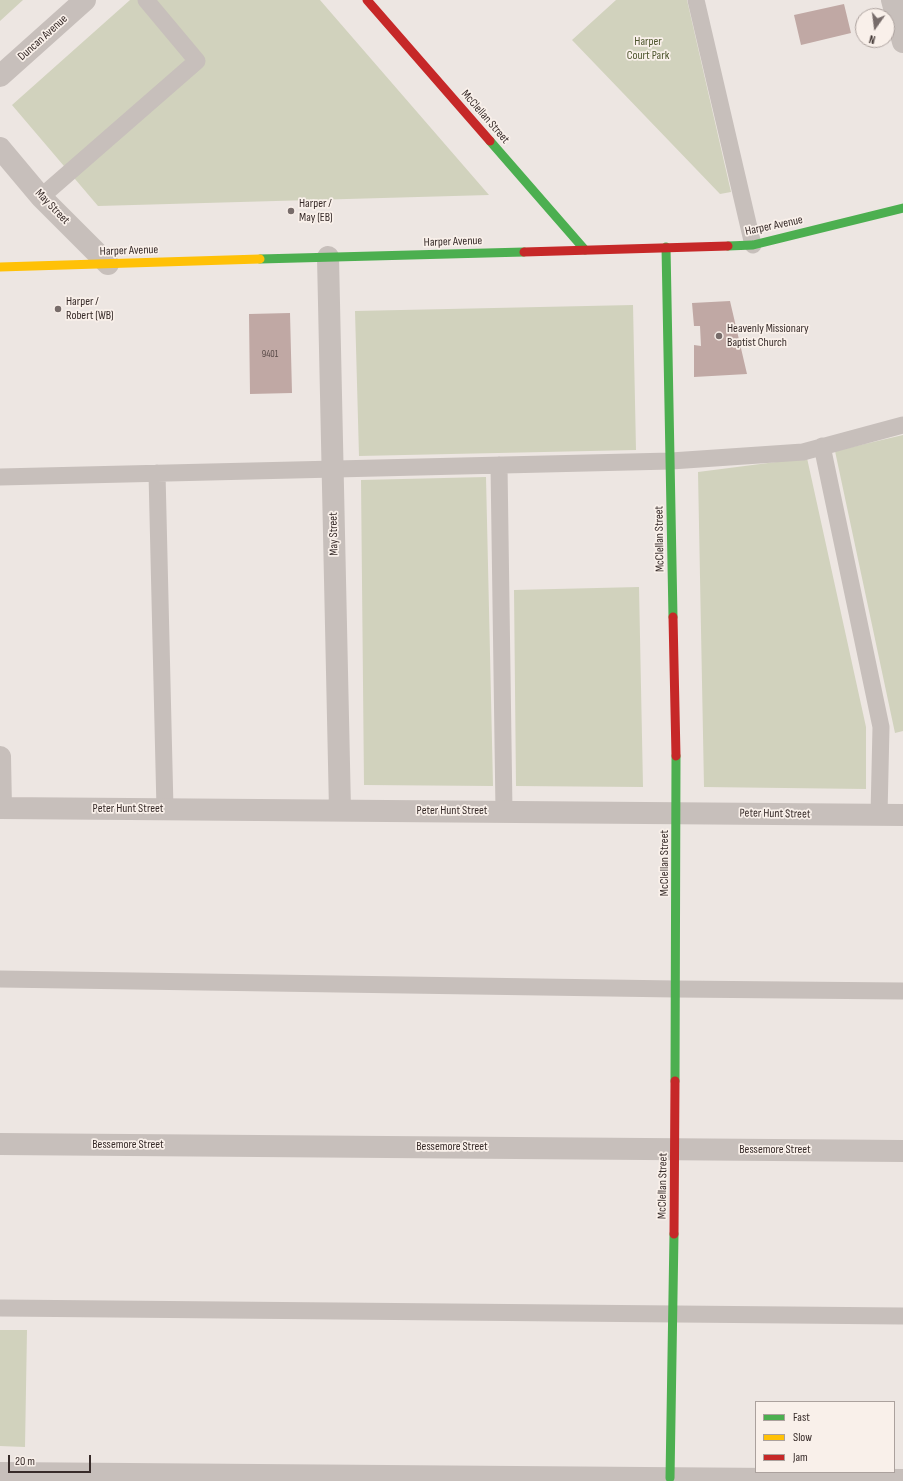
<!DOCTYPE html>
<style>
body{margin:0}
#map{position:relative;width:903px;height:1481px;overflow:hidden;background:#ede6e2;font-family:"Sofia Sans Condensed",sans-serif}
canvas{display:block}
.legend{position:absolute;left:755px;top:1401px;width:140px;height:72px;box-sizing:border-box;background:#f9f0ea;border:1px solid #aba19d;margin:0;padding:5px 7px;list-style:none;font-size:12px;color:#372b29}
.legend li{display:flex;align-items:center;gap:8px;height:20px}
.legend b{width:20px;border:1px solid #aba19d}
.north{position:absolute;left:855px;top:8px;width:40px;height:40px;box-sizing:border-box;background:#f9f0ea;border:1px solid #aba19d;border-radius:50%;rotate:194deg;font-size:11px;font-weight:700;line-height:16px;text-align:center;color:#372b29}
.north::after{content:'';display:block;margin:auto;width:14px;height:18px;background:#776c6a;clip-path:polygon(50% 0,100% 100%,50% 72%,0 100%)}
.scale{position:absolute;left:8px;top:1455px;width:83px;height:18px;box-sizing:border-box;border:2px solid #372b29;border-top:0;padding-left:5px;font-size:12px;line-height:14px;white-space:nowrap;color:#372b29;-webkit-text-stroke:3px #f9f0ea;paint-order:stroke}
</style>
<div id="map">
<canvas width="903" height="1481"></canvas>
<ul class="legend">
<li><b style="height:5px;background:#4caf50"></b>Fast</li>
<li><b style="height:5px;background:#ffc107"></b>Slow</li>
<li><b style="height:5px;background:#c62828"></b>Jam</li>
</ul>
<div class="north">N</div>
<div class="scale">20 m</div>
</div>
<script>
const c = document.querySelector('canvas').getContext('2d');
c.lineJoin = 'round';
function paint(path, color) {
  c.fillStyle = color;
  c.fill(path, 'evenodd');
}
function toPath(rows) {
  const path = new Path2D();
  for (const r of rows) {
    path.moveTo(r[0], r[1]);
    for (let i = 2; i < r.length; i += 2) path.lineTo(r[i], r[i + 1]);
  }
  return path;
}
function trace(path, color, width, dash) {
  c.strokeStyle = color;
  c.lineWidth = width;
  c.lineCap = dash ? 'butt' : 'round';
  c.setLineDash(dash || []);
  c.stroke(path);
}
function write(font, color, halo, rows, align = 'center') {
  c.font = font + ' "Sofia Sans Condensed",sans-serif';
  c.lineWidth = 3.5;
  c.setLineDash([]);
  c.textBaseline = 'middle';
  c.strokeStyle = halo;
  c.fillStyle = color;
  for (const [text, x, y, turn = 0] of rows) {
    c.save();
    c.translate(x, y);
    c.rotate((+turn || 0) * Math.PI / 180);
    c.textAlign = isNaN(turn) ? turn : align;
    if (halo) c.strokeText(text, 0, 0);
    c.fillText(text, 0, 0);
    c.restore();
  }
}
paint(toPath([
 [0,0,23,0,0,21],
 [130,0,320,0,489,195,98,206,12,105],
 [616,0,687,0,731,192,720,194,572,40],
 [633,305,636,450,359,456,355,311],
 [903,435,903,731,895,733,835,451],
 [807,458,866,727,866,789,704,787,698,472],
 [486,477,493,786,364,785,361,480],
 [639,587,643,787,516,786,514,590],
 [0,1330,27,1330,25,1447,0,1446]
]), '#d1d2bd');
paint(toPath([
 [844,4,851,33,801,45,794,15],
 [730,301,747,374,694,377,694,345,701,346,700,326,694,326,692,303],
 [290,313,292,393,250,394,249,314]
]), '#c0a8a4');
trace(toPath([
 [696,0,753,245],
 [41,197,197,61,146,0],
 [822,446,881,727,879,815],
 [499,465,504,811],
 [157,473,165,809],
 [0,477,671,461,803,452,903,425],
 [0,979,676,989,903,991],
 [0,1308,903,1316]
]), '#c7bfbb', 17);
trace(toPath([
 [892,0,903,42],
 [0,76,85,0],
 [0,148,41,197,108,264],
 [328,257,340,810],
 [0,757,1,808],
 [0,808,903,815],
 [0,1144,903,1151],
 [0,1473,903,1480]
]), '#c7bfbb', 22);
trace(toPath([
 [490,141,585,250],
 [728,246,753,245,903,208],
 [666,247,673,617],
 [260,259,524,252],
 [675,1081,676,756],
 [670,1478,674,1234]
]), '#4caf50', 9);
trace(toPath([
 [0,267,260,259]
]), '#ffc107', 9);
trace(toPath([
 [367,0,490,141],
 [524,252,728,246],
 [673,617,676,756],
 [674,1234,675,1081]
]), '#c62828', 9);
for (const [x, y, r, color] of [
 [291,211,4,"#776c6a"],
 [58,309,4,"#776c6a"],
 [719,336,4,"#776c6a"]
]) {
  const dot = new Path2D();
  dot.arc(x, y, r, 0, 2 * Math.PI);
  c.fillStyle = color;
  c.fill(dot);
  trace(dot, '#f9f0ea', 1.5);
}
write('10px', '#594a48', null, [
 ["9401",270,354]
]);
write('12px', '#372b29', '#f9f0ea', [
 ["Duncan Avenue",43,38,-42],
 ["McClellan Street",485,117,49],
 ["May Street",52,207,46],
 ["Harper Avenue",774,226,-12],
 ["Harper Avenue",453,242,-2],
 ["Harper Avenue",129,251,-2],
 ["May Street",334,534,-91],
 ["McClellan Street",660,539,-91],
 ["Peter Hunt Street",128,809],
 ["Peter Hunt Street",452,811],
 ["Peter Hunt Street",775,814,1],
 ["McClellan Street",665,863,-90],
 ["Bessemore Street",128,1145],
 ["Bessemore Street",452,1147],
 ["Bessemore Street",775,1150],
 ["McClellan Street",663,1186,-89]
]);
write('12px', '#4d552d', '#f9f0ea', [
 ["Harper",648,42],
 ["Court Park",648,56]
]);
write('12px', '#372b29', '#f9f0ea', [
 ["Harper /",299,204],
 ["May (EB)",299,218],
 ["Harper /",66,302],
 ["Robert (WB)",66,316],
 ["Heavenly Missionary",727,329],
 ["Baptist Church",727,343]
], 'left');
</script>
